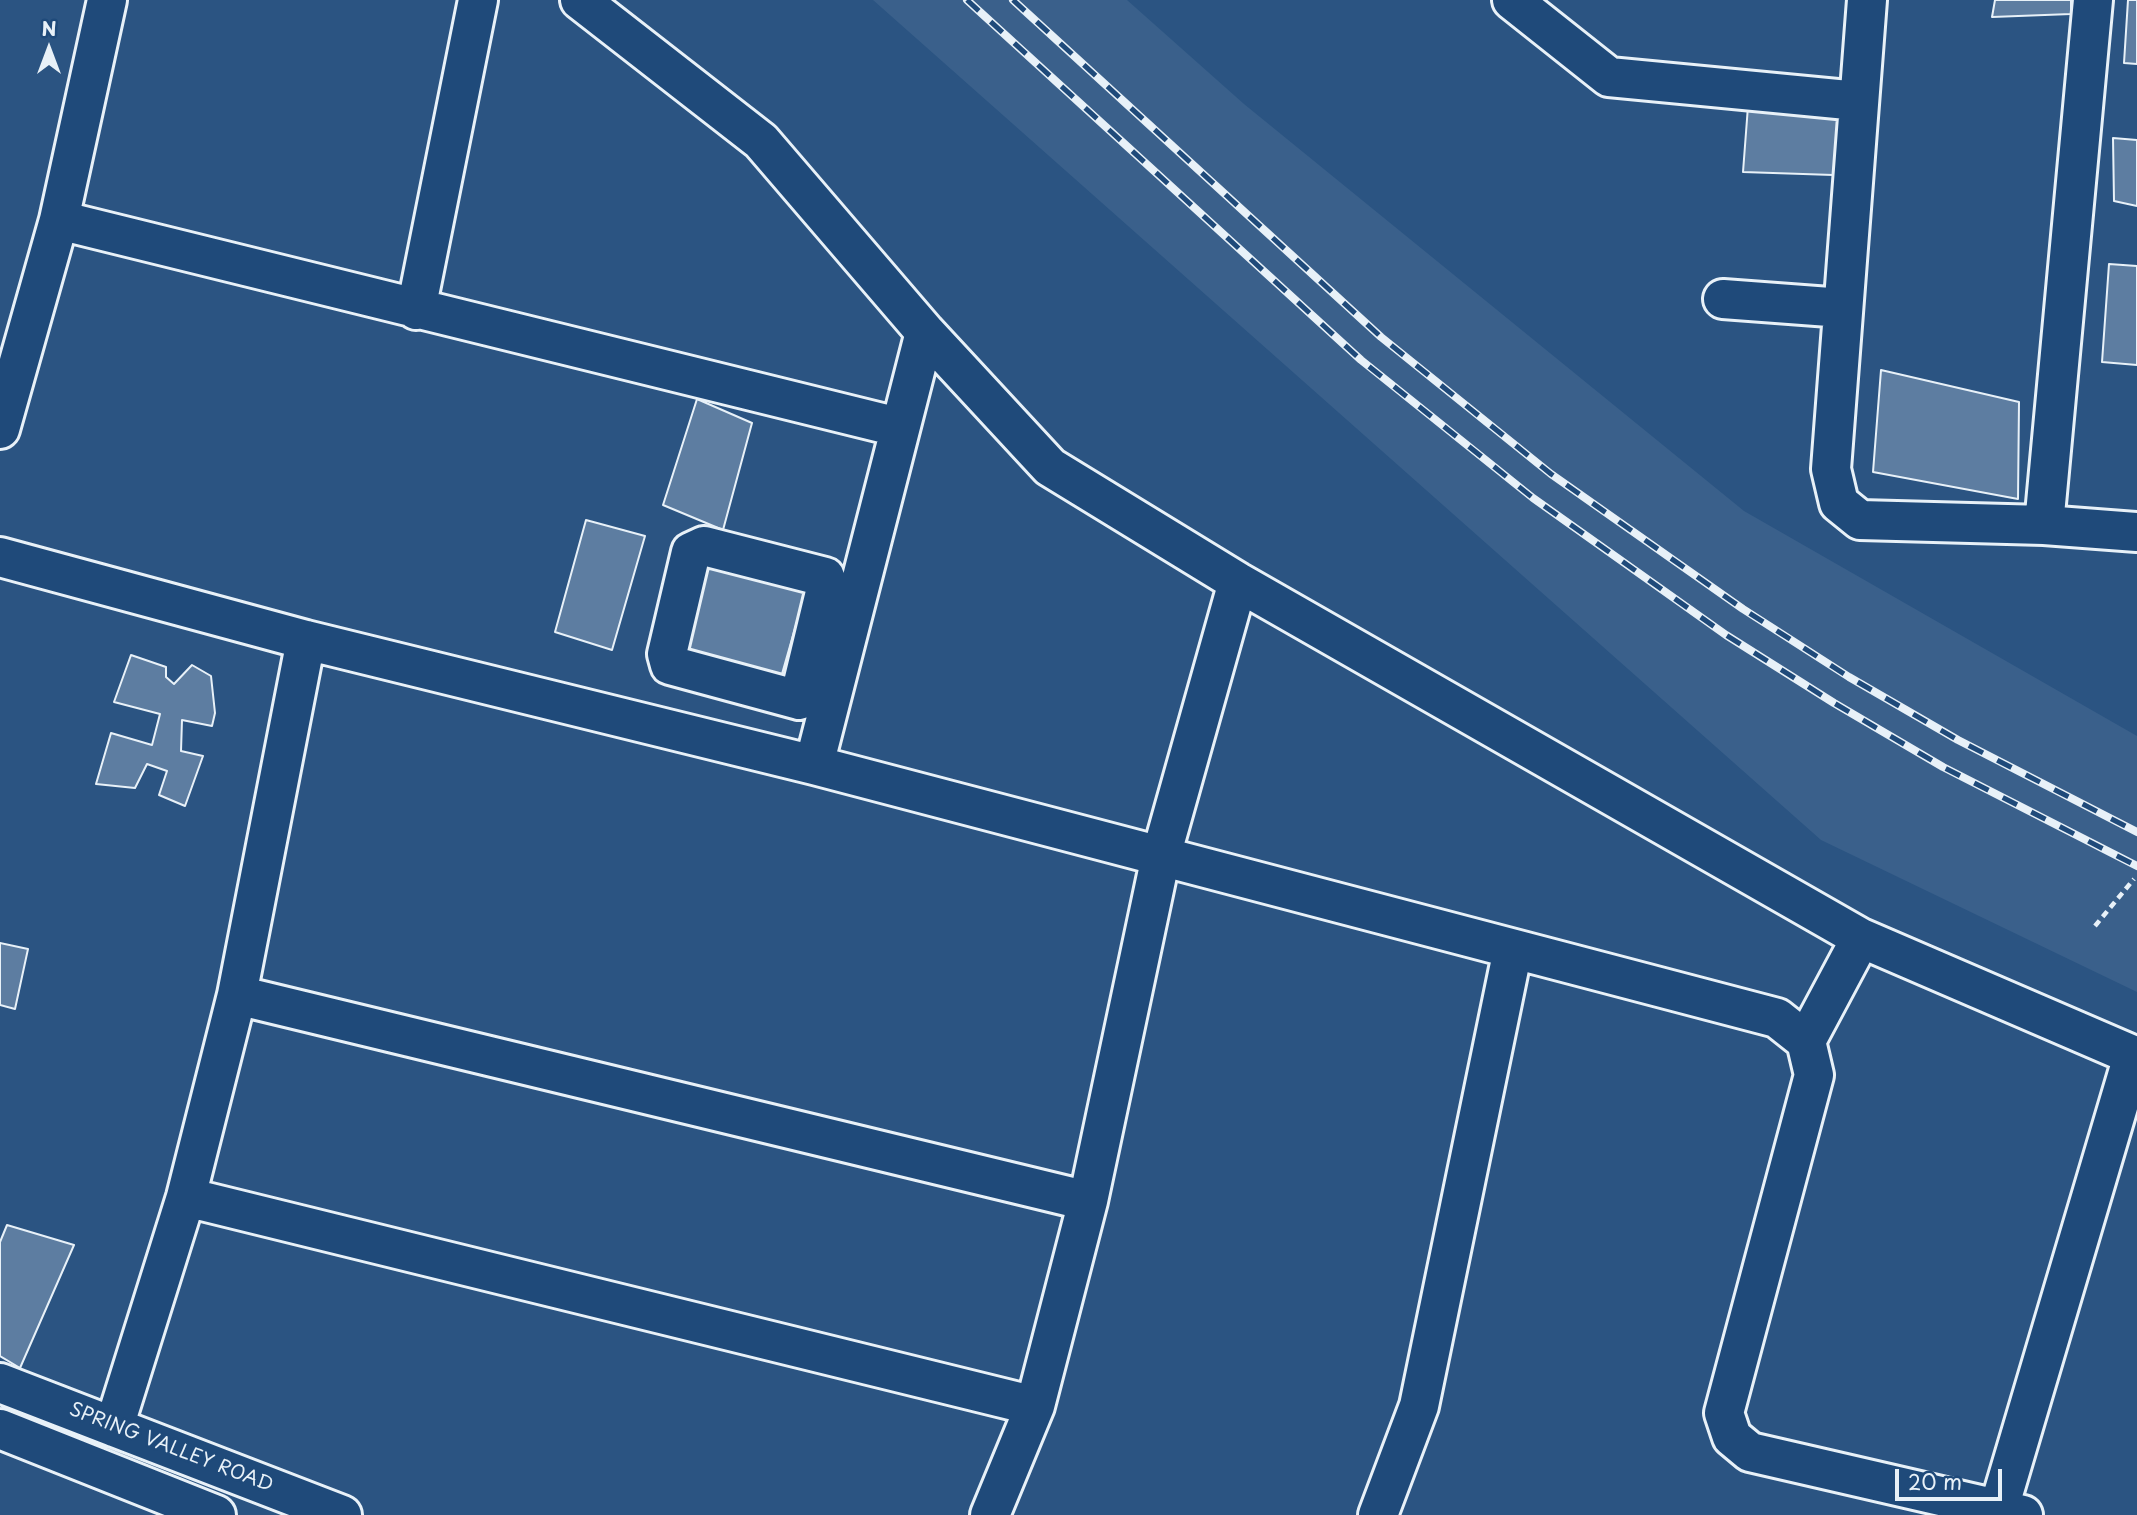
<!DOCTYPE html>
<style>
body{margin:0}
#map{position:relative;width:2137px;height:1515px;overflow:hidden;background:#2b5482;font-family:"Playpen Sans",sans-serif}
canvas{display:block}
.north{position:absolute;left:14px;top:14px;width:70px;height:70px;-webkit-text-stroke:5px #1f4a7a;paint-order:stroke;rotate:0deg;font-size:19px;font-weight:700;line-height:28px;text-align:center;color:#e8f1f8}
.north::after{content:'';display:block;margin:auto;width:24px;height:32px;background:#e8f1f8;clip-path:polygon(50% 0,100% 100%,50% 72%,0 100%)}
.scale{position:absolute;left:1895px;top:1469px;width:107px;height:32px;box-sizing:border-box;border:4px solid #e8f1f8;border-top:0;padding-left:9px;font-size:21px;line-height:24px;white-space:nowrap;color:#e8f1f8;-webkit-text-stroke:5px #1f4a7a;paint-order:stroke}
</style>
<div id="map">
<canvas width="2137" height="1515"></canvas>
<div class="north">N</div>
<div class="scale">20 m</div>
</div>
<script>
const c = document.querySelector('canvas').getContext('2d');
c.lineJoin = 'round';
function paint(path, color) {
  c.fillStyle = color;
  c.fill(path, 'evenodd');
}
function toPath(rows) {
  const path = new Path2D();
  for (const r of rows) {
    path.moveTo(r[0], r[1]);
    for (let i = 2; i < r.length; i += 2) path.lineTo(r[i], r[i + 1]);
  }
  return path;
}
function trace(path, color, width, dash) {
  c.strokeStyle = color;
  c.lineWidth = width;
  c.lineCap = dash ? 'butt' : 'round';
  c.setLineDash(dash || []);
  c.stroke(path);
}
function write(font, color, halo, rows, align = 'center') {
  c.font = font + ' "Playpen Sans",sans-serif';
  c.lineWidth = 5;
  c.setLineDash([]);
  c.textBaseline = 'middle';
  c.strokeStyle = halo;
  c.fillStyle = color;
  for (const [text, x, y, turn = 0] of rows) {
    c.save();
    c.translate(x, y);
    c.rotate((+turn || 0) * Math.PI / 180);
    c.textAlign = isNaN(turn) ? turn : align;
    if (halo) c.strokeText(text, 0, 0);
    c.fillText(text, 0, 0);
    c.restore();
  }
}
paint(toPath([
 [873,0,1127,0,1244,104,1744,511,2137,736,2137,992,1821,840]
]), '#3a608b');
const building = toPath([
 [1995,0,2071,0,2071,14,1992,17,1995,0],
 [2128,0,2137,0,2137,64,2124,63,2128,0],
 [1748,106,1840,119,1833,175,1743,172,1748,106],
 [2113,138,2137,140,2137,206,2114,201,2113,138],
 [2109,264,2137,266,2137,365,2102,362,2109,264],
 [1881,370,2019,402,2018,499,1873,472,1881,370],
 [697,399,752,423,723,530,663,505,697,399],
 [586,520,645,536,612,650,555,632,586,520],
 [702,555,810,576,780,681,677,656,702,555],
 [131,655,166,667,166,677,174,684,192,665,211,676,215,713,212,726,182,720,181,751,203,756,185,806,159,795,167,771,147,764,135,788,96,784,111,733,152,745,160,714,114,702,131,655],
 [0,943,28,949,15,1009,0,1005,0,943],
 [7,1225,74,1245,20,1368,0,1356,0,1242,7,1225]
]);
paint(building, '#5d7da1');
trace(building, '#e8f1f8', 2);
const minor = toPath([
 [580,0,761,141,925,332,1050,467,1238,582,1861,938,2137,1057],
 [1512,0,1609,77,1858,101],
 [1867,0,1831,469,1839,503,1860,520,2044,525,2137,532],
 [59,220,898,427],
 [1723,299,1843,308],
 [416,310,478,0],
 [0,429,59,220,107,0],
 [2044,525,2093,0],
 [704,546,825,577,827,584,799,700,670,665,667,654,691,552,704,546],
 [0,557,306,640,814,765,1777,1018,1806,1041,1814,1075,1724,1413,1732,1437,1750,1452,2023,1515],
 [814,765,925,332],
 [237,995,1088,1201],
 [1806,1041,1861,938],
 [186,1197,1035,1406],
 [0,1383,342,1515],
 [114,1427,186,1197,237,995,306,640],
 [0,1429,216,1515],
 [1999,1508,2133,1056],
 [990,1515,1035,1406,1088,1201,1161,856,1238,582],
 [1378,1515,1419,1406,1513,949]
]);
trace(minor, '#e8f1f8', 44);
trace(toPath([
 [2095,926,2134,879]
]), '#e8f1f8', 4.5, [7, 5]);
trace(minor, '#1f4a7a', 38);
const rail = toPath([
 [967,0,1361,360,1533,498,1726,635,1834,703,1943,767,2137,866],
 [1013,0,1381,337,1551,474,1743,609,1849,677,1958,740,2137,832]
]);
trace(rail, '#e8f1f8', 8);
trace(rail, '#1f4a7a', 5, [16]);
write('19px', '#e8f1f8', '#1f4a7a', [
 ["SPRING VALLEY ROAD",171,1448,21]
]);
</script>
